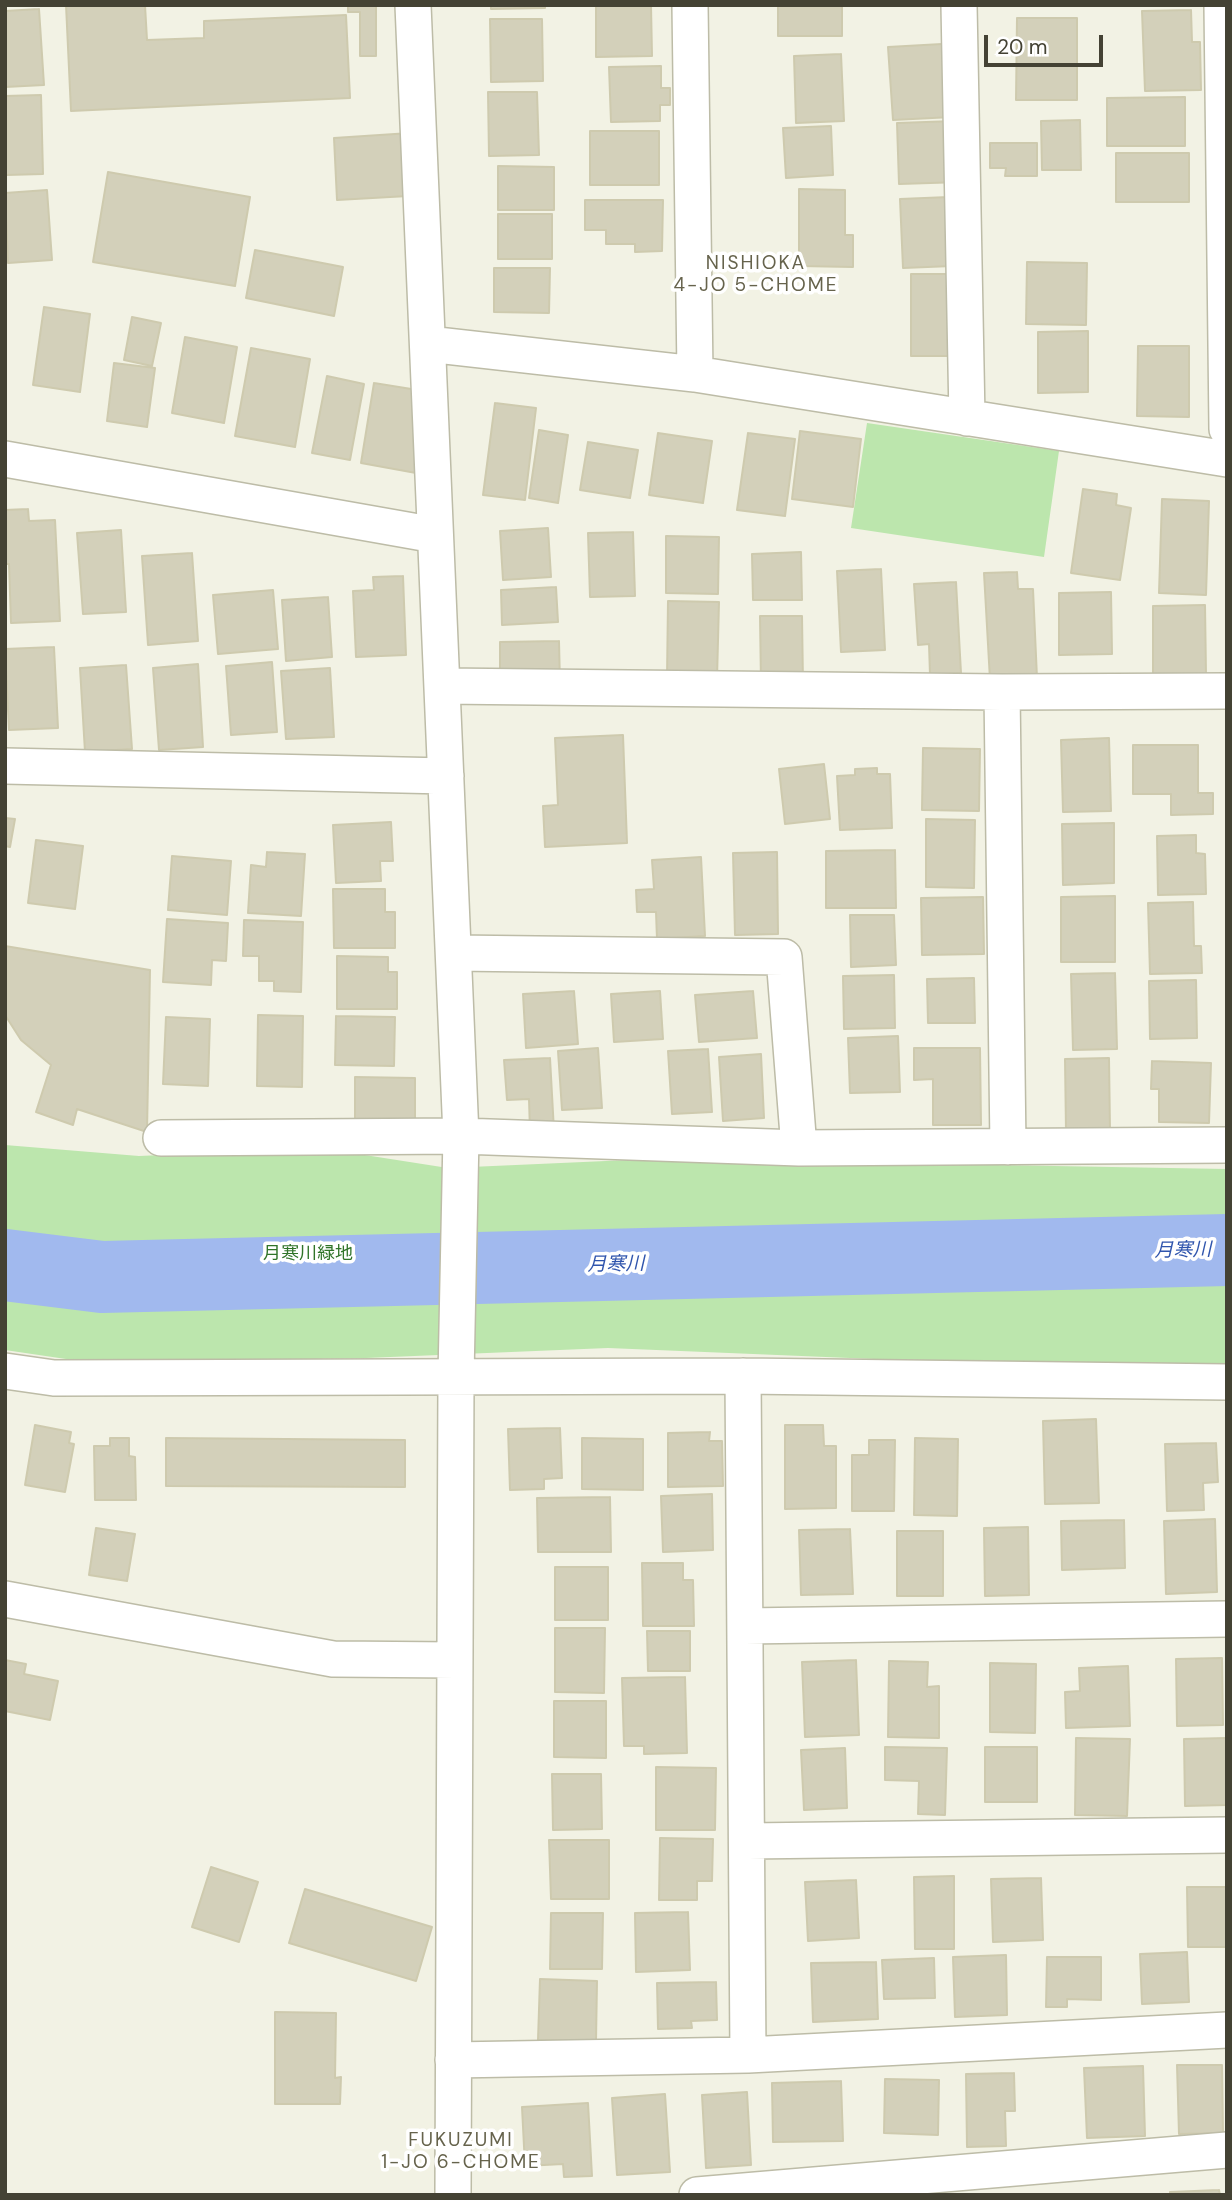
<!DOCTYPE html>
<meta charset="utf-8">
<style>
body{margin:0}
#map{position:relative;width:1232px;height:2200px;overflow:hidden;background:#f2f2e4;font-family:"DM Sans",sans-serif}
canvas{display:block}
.frame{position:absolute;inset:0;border:7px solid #444234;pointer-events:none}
.scale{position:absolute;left:984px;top:35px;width:119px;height:32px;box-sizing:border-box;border:4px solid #444234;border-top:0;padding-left:9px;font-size:21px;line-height:24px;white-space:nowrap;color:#444234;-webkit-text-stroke:5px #fff;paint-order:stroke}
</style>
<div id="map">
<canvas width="1232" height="2200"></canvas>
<div class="frame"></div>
<div class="scale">20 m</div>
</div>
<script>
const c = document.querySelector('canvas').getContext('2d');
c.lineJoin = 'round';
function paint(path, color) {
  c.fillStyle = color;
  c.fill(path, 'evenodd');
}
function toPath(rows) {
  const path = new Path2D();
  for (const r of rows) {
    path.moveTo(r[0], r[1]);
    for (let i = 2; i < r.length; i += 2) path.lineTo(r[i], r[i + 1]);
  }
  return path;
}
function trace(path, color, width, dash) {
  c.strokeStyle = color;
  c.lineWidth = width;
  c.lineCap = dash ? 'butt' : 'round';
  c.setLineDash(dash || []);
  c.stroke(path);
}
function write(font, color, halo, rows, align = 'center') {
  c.font = font + ' "DM Sans","Noto Sans JP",sans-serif';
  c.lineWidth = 7;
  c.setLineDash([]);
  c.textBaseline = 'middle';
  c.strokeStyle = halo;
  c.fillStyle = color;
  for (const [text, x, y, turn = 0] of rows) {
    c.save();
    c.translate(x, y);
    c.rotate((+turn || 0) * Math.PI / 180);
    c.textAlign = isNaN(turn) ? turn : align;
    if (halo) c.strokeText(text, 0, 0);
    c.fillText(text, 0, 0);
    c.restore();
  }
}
paint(toPath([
 [867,423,1059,451,1044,557,851,528],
 [5,1145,139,1156,320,1148,448,1168,651,1159,1227,1169,1227,1366,874,1359,608,1348,366,1358,93,1363,5,1350]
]), '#bce6ad');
trace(toPath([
 [5,1265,102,1277,1227,1250]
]), '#a1b9ee', 72);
const building = toPath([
 [66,5,145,5,147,40,204,38,204,21,346,15,350,98,71,111,66,5],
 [348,5,376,5,376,56,360,56,360,12,348,12,348,5],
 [491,5,545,5,545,8,491,9,491,5],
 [596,5,651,5,652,56,596,57,596,5],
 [778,5,842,5,842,36,778,36,778,5],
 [39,9,44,85,5,87,5,11,39,9],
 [1191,10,1192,42,1200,42,1201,90,1145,91,1142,11,1191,10],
 [1017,18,1077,18,1077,100,1016,100,1017,18],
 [490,19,542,19,543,81,491,82,490,19],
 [960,43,952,117,893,120,888,47,960,43],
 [841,54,844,121,796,123,794,56,841,54],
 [661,66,661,88,670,88,670,105,660,105,660,121,611,122,609,67,661,66],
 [488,92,537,92,539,155,489,156,488,92],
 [41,95,43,174,6,175,5,96,41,95],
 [1185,97,1185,146,1107,146,1107,98,1185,97],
 [1080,120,1081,170,1042,170,1041,121,1080,120],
 [955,121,962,182,899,184,897,123,955,121],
 [831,126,833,175,786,178,783,128,831,126],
 [590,131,659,131,659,185,590,185,590,131],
 [410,133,408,196,337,200,334,138,410,133],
 [990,143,1037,143,1037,176,1005,176,1006,168,990,168,990,143],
 [1116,153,1189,153,1189,202,1116,202,1116,153],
 [498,166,554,167,554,210,498,210,498,166],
 [108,172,250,197,235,286,93,262,108,172],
 [799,189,845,190,845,235,853,235,853,267,799,266,799,189],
 [47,190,52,260,8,263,5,193,47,190],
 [949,197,952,266,903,268,900,199,949,197],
 [585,200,663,200,662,251,635,252,635,244,606,244,606,230,585,230,585,200],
 [498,214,552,214,552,259,498,259,498,214],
 [255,250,343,267,334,316,246,298,255,250],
 [1027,262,1087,263,1086,325,1026,324,1027,262],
 [494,268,550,268,549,313,494,312,494,268],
 [911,274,958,274,958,356,911,356,911,274],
 [44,307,90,314,80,392,33,385,44,307],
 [132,317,161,323,152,366,124,360,132,317],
 [1088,331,1088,392,1038,393,1038,332,1088,331],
 [185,337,237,347,224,423,172,413,185,337],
 [1138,346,1189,346,1189,417,1137,416,1138,346],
 [251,348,310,359,295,447,235,436,251,348],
 [114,363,155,368,147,427,107,421,114,363],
 [327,376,364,384,350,460,312,453,327,376],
 [374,383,430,392,416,473,361,463,374,383],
 [495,403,536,408,525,500,483,495,495,403],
 [539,430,568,435,558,503,529,498,539,430],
 [800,431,861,439,853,507,792,499,800,431],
 [658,433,712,441,703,503,649,495,658,433],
 [748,433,795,439,785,516,737,510,748,433],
 [588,442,638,450,630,498,580,490,588,442],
 [1083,489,1117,494,1116,505,1131,508,1120,580,1071,573,1083,489],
 [1162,499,1209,501,1206,595,1159,593,1162,499],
 [28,509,29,521,55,520,60,621,11,623,9,564,5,564,5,510,28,509],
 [548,528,551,577,503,580,500,531,548,528],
 [121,530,126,612,83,614,77,533,121,530],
 [633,532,635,596,590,597,588,533,633,532],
 [666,536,719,537,718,594,666,593,666,536],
 [801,552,802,600,753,600,752,554,801,552],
 [192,553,198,641,148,645,142,556,192,553],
 [881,569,885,650,841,652,837,571,881,569],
 [1017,572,1018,589,1033,589,1037,678,990,680,984,573,1017,572],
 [403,576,406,655,356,657,353,591,374,590,373,577,403,576],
 [956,582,961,673,930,675,929,644,918,645,914,584,956,582],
 [556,587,558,622,502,625,501,590,556,587],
 [273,590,278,649,218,654,213,595,273,590],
 [1111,592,1112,654,1059,655,1059,593,1111,592],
 [328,597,332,657,286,661,282,600,328,597],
 [668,601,719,602,717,679,667,678,668,601],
 [1205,605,1206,675,1153,674,1153,606,1205,605],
 [760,616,802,616,803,684,761,684,760,616],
 [559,641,560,685,500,685,500,642,559,641],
 [54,647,58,728,9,730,5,649,54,647],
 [272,662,277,732,231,735,226,666,272,662],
 [198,664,203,747,159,750,153,668,198,664],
 [126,665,132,749,85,752,80,668,126,665],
 [330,668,334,737,286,739,281,671,330,668],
 [623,735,627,843,545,847,543,806,558,805,555,738,623,735],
 [1109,738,1111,811,1063,812,1061,740,1109,738],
 [1133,745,1198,745,1198,793,1213,793,1213,814,1171,815,1171,794,1133,794,1133,745],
 [923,748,980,749,979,811,922,810,923,748],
 [824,764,830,819,785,824,779,769,824,764],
 [877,768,877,774,890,774,892,828,840,830,837,776,855,775,855,769,877,768],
 [5,818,15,819,10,847,5,846,5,818],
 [926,819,975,820,974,888,926,887,926,819],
 [391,822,393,861,380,861,381,881,336,883,333,825,391,822],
 [1114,823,1114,883,1063,885,1062,824,1114,823],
 [1196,835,1196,853,1205,854,1206,894,1158,895,1157,836,1196,835],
 [36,840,83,846,75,909,28,903,36,840],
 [895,850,896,908,826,908,826,851,895,850],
 [267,852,305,854,301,916,248,913,251,865,266,867,267,852],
 [777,852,778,934,735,935,733,853,777,852],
 [172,856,231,861,227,915,168,910,172,856],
 [701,857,705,936,657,939,656,912,637,912,636,890,654,889,652,860,701,857],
 [333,889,385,889,385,912,395,912,395,948,334,948,333,889],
 [1115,896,1115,962,1061,962,1061,897,1115,896],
 [983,897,984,954,922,955,921,898,983,897],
 [1193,902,1194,946,1201,946,1202,973,1150,974,1148,903,1193,902],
 [850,915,894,915,896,965,851,967,850,915],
 [167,919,228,923,226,961,212,960,211,985,163,982,167,919],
 [244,920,303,922,301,992,274,991,274,981,259,981,259,956,243,956,244,920],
 [5,946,150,970,147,1132,77,1109,73,1125,36,1112,51,1065,21,1040,5,1015,5,946],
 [337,956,388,957,388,972,397,972,397,1009,337,1009,337,956],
 [1115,973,1117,1049,1073,1050,1071,974,1115,973],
 [894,975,895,1028,844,1029,843,976,894,975],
 [974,978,975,1023,928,1023,927,979,974,978],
 [1196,980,1197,1038,1150,1039,1149,981,1196,980],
 [574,991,578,1044,526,1048,523,994,574,991],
 [660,991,663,1039,614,1042,611,994,660,991],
 [753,991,757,1038,699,1042,695,995,753,991],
 [258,1015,303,1016,302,1087,257,1086,258,1015],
 [336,1016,395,1017,394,1066,335,1065,336,1016],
 [166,1017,210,1019,208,1086,163,1084,166,1017],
 [898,1036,900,1092,850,1093,848,1038,898,1036],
 [598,1048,602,1108,562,1110,558,1051,598,1048],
 [914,1048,980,1048,981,1125,933,1125,933,1079,914,1080,914,1048],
 [708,1049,712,1112,672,1114,668,1051,708,1049],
 [761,1054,764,1118,723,1121,719,1057,761,1054],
 [550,1058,554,1131,530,1132,529,1099,507,1100,504,1060,550,1058],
 [1109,1058,1110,1131,1066,1131,1065,1059,1109,1058],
 [1152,1061,1211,1063,1209,1123,1159,1122,1159,1089,1151,1089,1152,1061],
 [355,1077,415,1078,415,1122,355,1121,355,1077],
 [1096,1419,1099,1503,1045,1504,1043,1421,1096,1419],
 [35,1425,71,1432,69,1443,74,1444,65,1492,25,1485,35,1425],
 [785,1425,823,1425,824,1446,836,1446,836,1508,785,1509,785,1425],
 [560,1428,562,1478,544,1479,544,1489,510,1490,508,1429,560,1428],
 [710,1432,709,1441,722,1441,723,1486,668,1487,668,1433,710,1432],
 [110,1438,129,1438,129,1456,135,1457,136,1500,95,1500,94,1446,110,1446,110,1438],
 [166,1438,405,1440,405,1487,166,1486,166,1438],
 [582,1438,643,1439,643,1490,582,1489,582,1438],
 [915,1438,958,1439,957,1516,914,1515,915,1438],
 [869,1440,895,1440,894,1511,852,1511,852,1455,869,1455,869,1440],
 [1216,1443,1218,1482,1203,1483,1204,1510,1167,1511,1165,1444,1216,1443],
 [712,1494,713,1550,663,1552,661,1496,712,1494],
 [610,1497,611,1552,538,1552,537,1498,610,1497],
 [1215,1519,1217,1592,1166,1594,1164,1521,1215,1519],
 [1124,1520,1125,1568,1062,1570,1061,1521,1124,1520],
 [1028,1527,1029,1595,985,1596,984,1528,1028,1527],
 [96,1528,135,1534,127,1581,89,1575,96,1528],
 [850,1529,853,1594,801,1595,799,1530,850,1529],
 [897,1531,943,1531,943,1596,897,1596,897,1531],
 [642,1563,683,1563,683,1580,693,1580,694,1626,643,1626,642,1563],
 [555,1567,608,1567,608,1620,555,1620,555,1567],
 [555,1628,605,1628,604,1693,555,1692,555,1628],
 [647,1631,690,1631,690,1671,648,1671,647,1631],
 [1222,1658,1223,1725,1177,1726,1176,1659,1222,1658],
 [5,1660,26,1664,24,1674,58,1681,50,1720,5,1711,5,1660],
 [856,1660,859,1735,805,1737,802,1662,856,1660],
 [889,1661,928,1662,927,1687,939,1686,939,1738,888,1737,889,1661],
 [990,1663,1036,1664,1035,1733,990,1732,990,1663],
 [1128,1666,1130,1726,1066,1728,1065,1692,1080,1691,1079,1668,1128,1666],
 [685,1677,687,1753,644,1754,644,1746,624,1746,622,1678,685,1677],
 [554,1701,606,1701,606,1758,554,1757,554,1701],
 [1076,1738,1130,1739,1127,1816,1075,1815,1076,1738],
 [1227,1738,1227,1805,1185,1806,1184,1739,1227,1738],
 [885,1747,947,1748,945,1815,918,1814,919,1781,885,1780,885,1747],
 [985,1747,1037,1747,1037,1802,985,1802,985,1747],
 [845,1748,847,1808,804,1810,801,1750,845,1748],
 [656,1767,716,1768,715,1830,656,1830,656,1767],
 [552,1774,601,1774,602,1829,553,1830,552,1774],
 [660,1838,713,1839,712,1881,697,1881,697,1900,659,1900,660,1838],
 [549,1840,609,1840,609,1899,551,1899,549,1840],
 [211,1867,258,1882,239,1942,192,1927,211,1867],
 [954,1876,954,1949,915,1949,914,1877,954,1876],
 [1041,1878,1043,1940,993,1942,991,1879,1041,1878],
 [856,1880,859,1938,808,1941,805,1882,856,1880],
 [1187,1887,1227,1887,1227,1947,1188,1947,1187,1887],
 [305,1889,432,1927,416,1981,289,1943,305,1889],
 [688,1912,690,1970,636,1972,635,1913,688,1912],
 [551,1913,603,1913,602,1969,550,1969,551,1913],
 [1187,1952,1189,2002,1142,2004,1140,1954,1187,1952],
 [1006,1955,1007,2015,955,2017,953,1957,1006,1955],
 [1047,1957,1101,1957,1101,2000,1067,1999,1067,2007,1046,2007,1047,1957],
 [934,1958,935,1998,884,1999,882,1960,934,1958],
 [876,1962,878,2019,813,2022,811,1963,876,1962],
 [540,1979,597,1981,596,2041,538,2040,540,1979],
 [716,1982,717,2020,691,2021,692,2028,658,2029,657,1983,716,1982],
 [275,2012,336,2013,335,2078,341,2077,340,2104,275,2104,275,2012],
 [1177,2065,1222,2065,1223,2133,1179,2134,1177,2065],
 [1143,2066,1145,2136,1087,2138,1084,2068,1143,2066],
 [1014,2073,1015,2111,1005,2111,1006,2146,967,2147,966,2074,1014,2073],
 [885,2079,939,2080,938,2135,884,2133,885,2079],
 [841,2081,843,2141,773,2142,772,2083,841,2081],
 [747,2092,751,2165,706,2168,702,2095,747,2092],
 [665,2094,670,2172,617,2175,612,2098,665,2094],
 [588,2103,592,2176,564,2177,563,2164,525,2166,522,2107,588,2103],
 [1219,2190,1220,2195,1170,2195,1170,2192,1219,2190]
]);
paint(building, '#d3d0ba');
trace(building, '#cecaae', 2);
const minor = toPath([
 [413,5,461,1136,456,1376,453,2195],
 [690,5,695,374],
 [959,5,967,418],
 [1222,5,1227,429],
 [428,344,695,374,1227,459],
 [5,459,435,535],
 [443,686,1002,692,1227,691],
 [1002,692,1008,1147],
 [5,766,446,776],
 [454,953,784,957,799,1148],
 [161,1138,461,1136,799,1148,1227,1145],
 [5,1371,54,1378,743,1376,1227,1382],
 [743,1376,748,2055],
 [5,1599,333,1659,455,1660],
 [745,1626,1227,1619],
 [748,1841,1227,1835],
 [453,2060,748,2055,1227,2030],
 [697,2195,1227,2150]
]);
trace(minor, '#bdbca7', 38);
trace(minor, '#fff', 35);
write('18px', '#307429', '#fff', [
 ["月寒川緑地",308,1254]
]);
c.letterSpacing = '2px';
write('19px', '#66634c', '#fff', [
 ["NISHIOKA",756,264],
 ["4-JO 5-CHOME",756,286],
 ["FUKUZUMI",461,2141],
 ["1-JO 6-CHOME",461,2163]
]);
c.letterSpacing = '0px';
write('italic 19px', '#3055ad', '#fff', [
 ["月寒川",1183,1251,-1],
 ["月寒川",616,1265,-1]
]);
</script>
